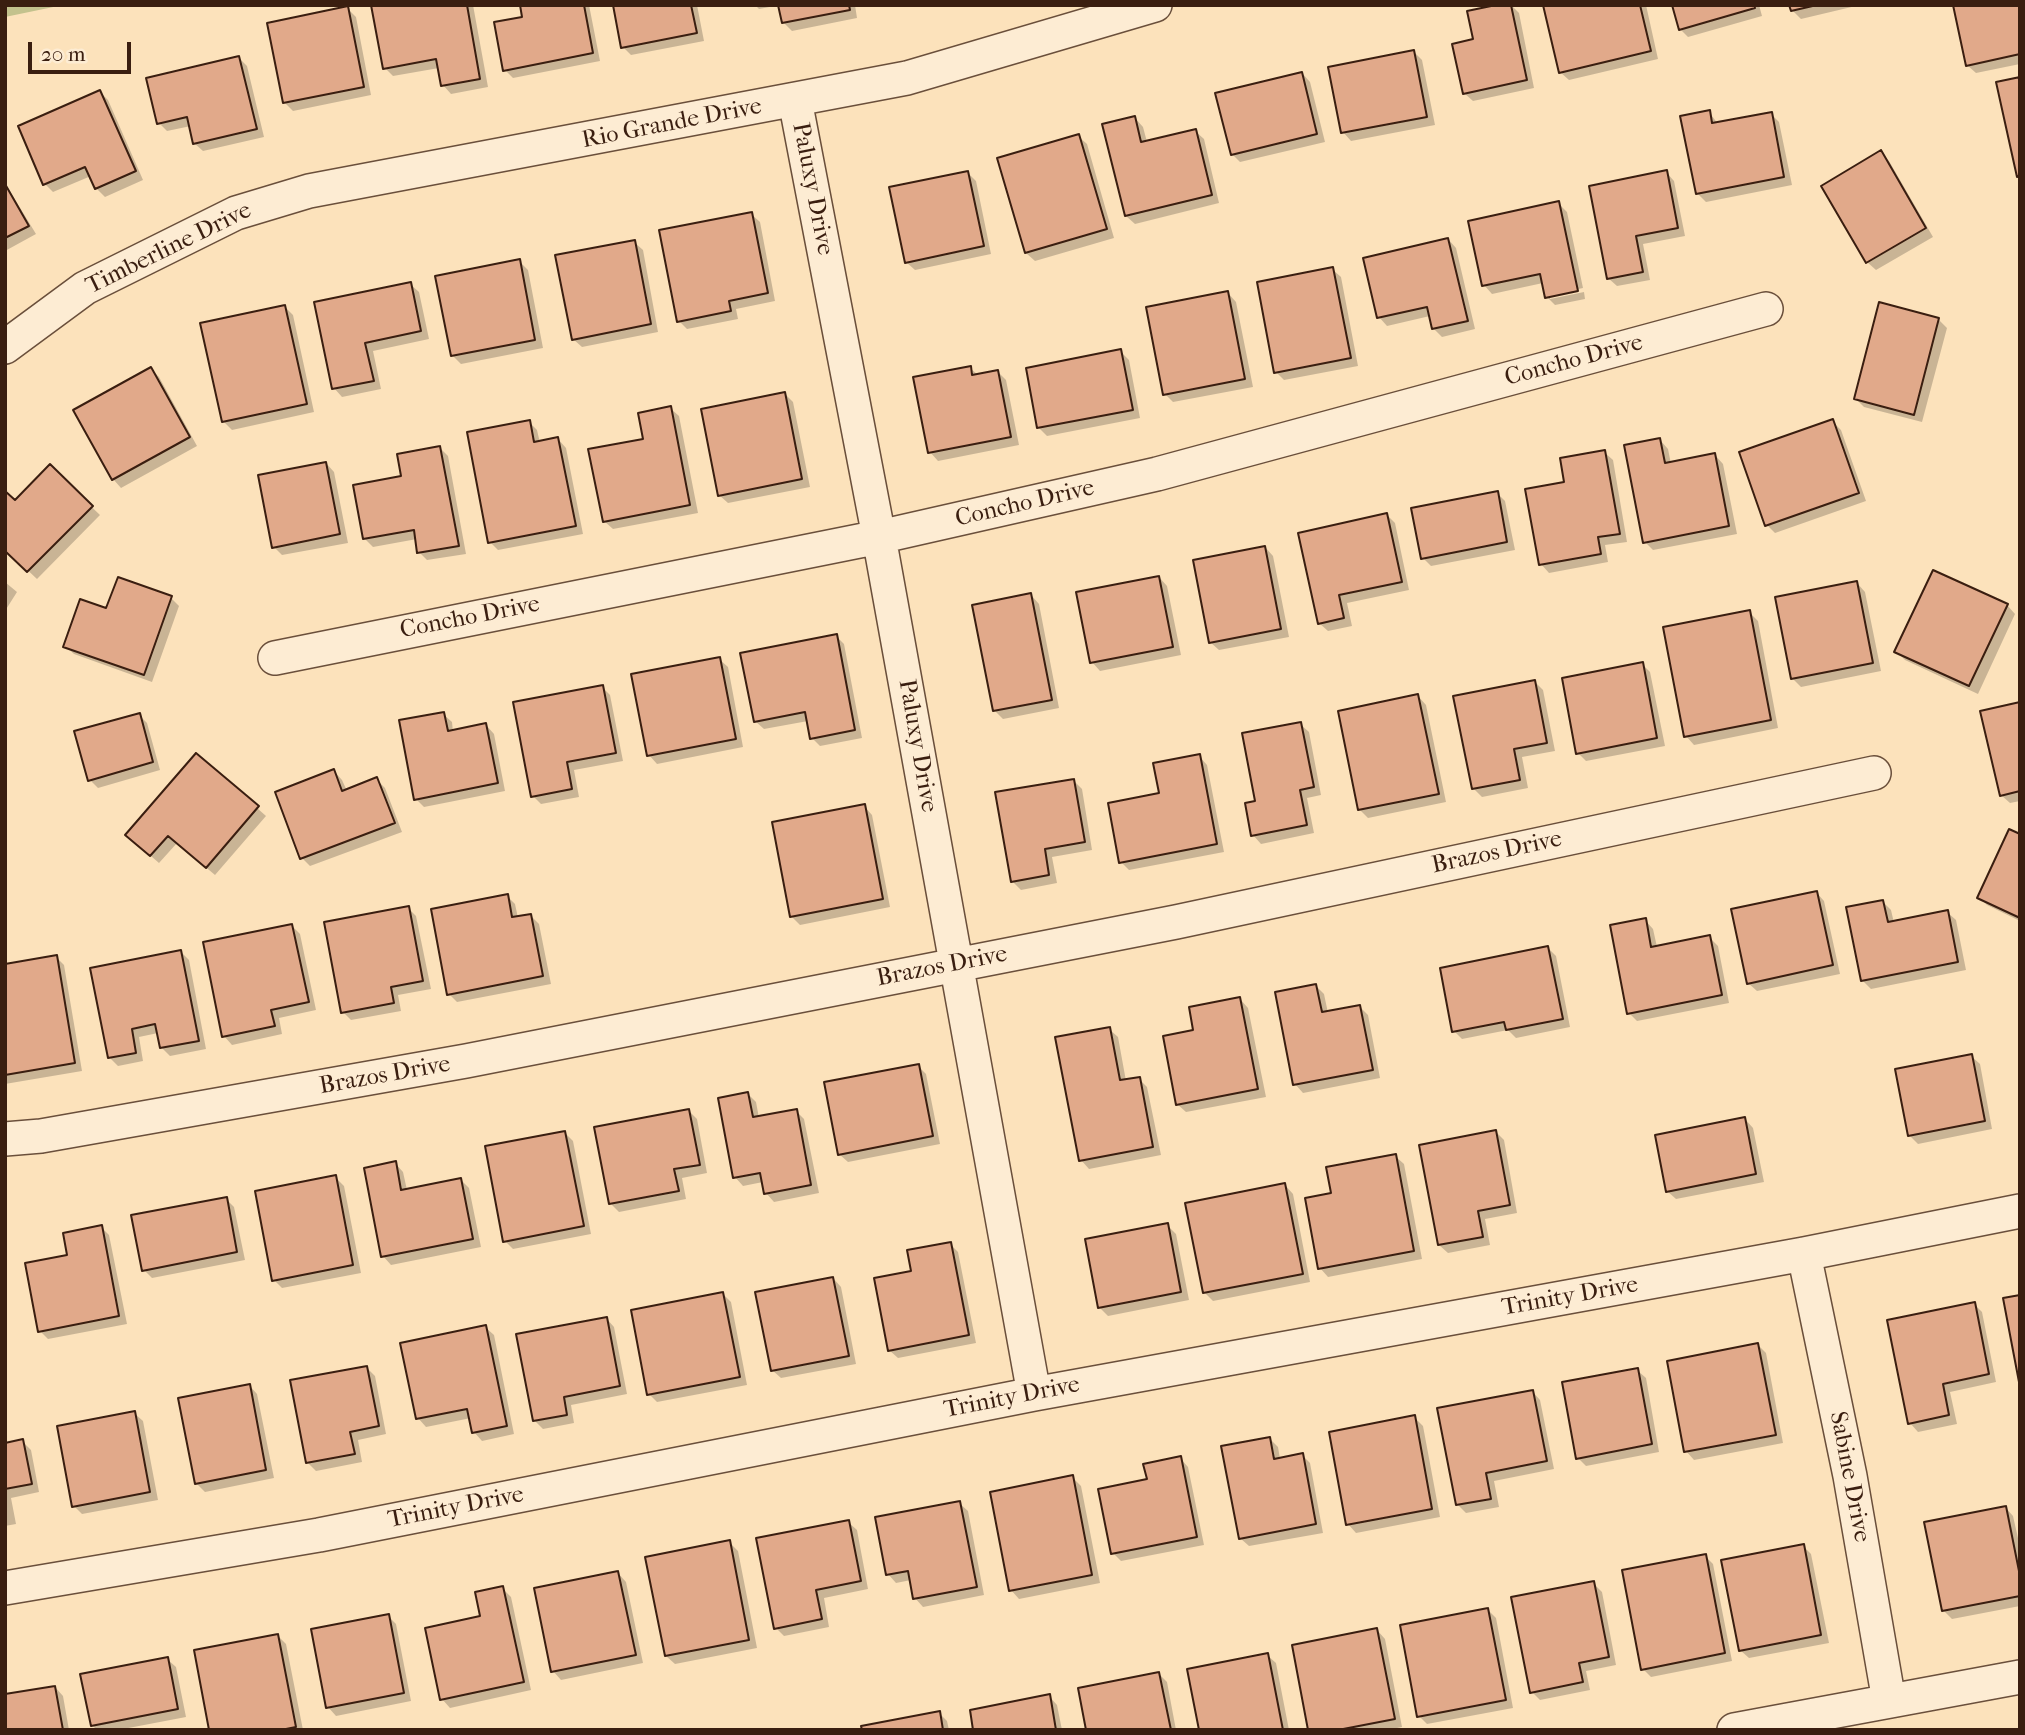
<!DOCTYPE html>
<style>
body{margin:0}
#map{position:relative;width:2025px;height:1735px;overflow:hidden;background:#fce2bb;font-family:"IM FELL French Canon",serif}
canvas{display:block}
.frame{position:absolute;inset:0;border:7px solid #3a1e10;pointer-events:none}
.scale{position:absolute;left:28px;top:42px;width:103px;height:32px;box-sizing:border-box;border:4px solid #3a1e10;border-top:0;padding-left:9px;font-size:21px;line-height:24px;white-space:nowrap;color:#3a1e10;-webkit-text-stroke:5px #fdecd3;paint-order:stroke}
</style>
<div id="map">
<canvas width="2025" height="1735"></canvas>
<div class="frame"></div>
<div class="scale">20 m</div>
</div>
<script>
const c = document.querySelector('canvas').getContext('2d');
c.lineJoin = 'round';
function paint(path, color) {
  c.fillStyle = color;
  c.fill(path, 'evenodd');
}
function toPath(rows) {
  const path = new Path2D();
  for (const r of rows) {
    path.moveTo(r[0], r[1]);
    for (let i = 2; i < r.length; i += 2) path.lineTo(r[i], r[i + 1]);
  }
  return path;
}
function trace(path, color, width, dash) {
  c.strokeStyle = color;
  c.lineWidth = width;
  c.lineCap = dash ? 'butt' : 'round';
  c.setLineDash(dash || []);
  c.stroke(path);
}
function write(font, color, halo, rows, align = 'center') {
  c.font = font + ' "IM FELL French Canon",serif';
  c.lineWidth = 7;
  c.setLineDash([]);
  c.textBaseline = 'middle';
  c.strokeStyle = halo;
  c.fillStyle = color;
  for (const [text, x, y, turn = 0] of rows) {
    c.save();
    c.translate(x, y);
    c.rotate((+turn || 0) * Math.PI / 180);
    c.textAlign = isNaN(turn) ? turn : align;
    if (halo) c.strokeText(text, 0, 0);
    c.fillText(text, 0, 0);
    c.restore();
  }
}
paint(toPath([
 [5,5,63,5,5,17]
]), '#c3c28d');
paint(toPath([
 [373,5,473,5,488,87,451,94,443,85,439,68,393,76,385,68],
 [521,5,589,5,600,61,513,78,505,70,524,18],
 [615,5,697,5,704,41,631,55,623,47],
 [755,5,780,5,759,9],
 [780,5,855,5,857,18,792,31,783,22],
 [1505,5,1511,5,1519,13,1534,88,1473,101,1464,93,1475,40],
 [1545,5,1646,5,1658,59,1569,80,1560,72],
 [1674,5,1759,5,1762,16,1688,37,1680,29],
 [1791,5,1860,5,1801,19,1792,10],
 [1955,5,2020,5,2020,64,1976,73,1967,65],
 [347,8,356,17,371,95,293,111,285,103],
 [1414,52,1422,60,1435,125,1351,141,1343,132],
 [239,58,247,66,264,137,203,151,194,143,191,126,167,131,159,123],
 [1302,73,1310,82,1325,142,1240,162,1232,154],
 [100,92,108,100,143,180,105,197,96,188,91,176,53,192,45,184],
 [1709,112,1718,124,1771,114,1779,122,1792,185,1706,202,1697,193],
 [1135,118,1143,127,1147,142,1195,131,1204,139,1219,203,1135,224,1126,216],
 [1078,136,1087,144,1114,238,1035,261,1026,253],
 [1881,153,1889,161,1933,237,1876,270,1867,262],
 [967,172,976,181,991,254,915,270,906,262],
 [1666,172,1674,181,1685,236,1643,244,1650,280,1617,286,1608,278],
 [5,183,36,234,5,251],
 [1558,203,1567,212,1583,288,1550,295,1550,299,1584,292,1585,299,1555,305,1547,297,1543,283,1492,294,1484,285],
 [751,214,760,222,775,301,736,309,738,319,687,329,679,321],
 [1448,239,1456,248,1475,329,1442,337,1433,328,1430,316,1387,326,1379,317],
 [634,242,643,250,658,332,582,347,573,339],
 [519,261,528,270,543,348,461,364,452,355],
 [1332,269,1341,277,1358,366,1284,380,1276,372],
 [410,284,419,292,429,339,373,351,381,389,342,397,334,388,316,304],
 [1228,293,1236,302,1253,387,1173,402,1165,394],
 [284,306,293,315,314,412,232,430,224,422],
 [1938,319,1947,328,1922,422,1864,407,1856,399],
 [1120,351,1129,360,1140,418,1047,436,1039,428],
 [970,368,978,375,998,372,1006,380,1019,445,938,461,930,452],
 [151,369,159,377,197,446,121,488,113,479],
 [785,394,793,402,810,487,728,503,719,495],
 [670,408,679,416,698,513,613,529,604,521,645,440],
 [1832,421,1841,430,1866,501,1775,533,1767,525],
 [529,422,537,430,540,443,558,439,566,448,583,534,498,550,490,542],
 [1660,440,1668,449,1671,464,1715,455,1723,464,1737,534,1653,550,1645,542],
 [440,448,448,456,466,554,427,560,419,552,417,539,373,547,365,539],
 [1604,452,1613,460,1627,542,1605,545,1608,562,1549,573,1541,564,1566,483],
 [326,463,334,472,348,543,282,555,274,547],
 [50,467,100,515,37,579,5,549,15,502],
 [1497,493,1505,501,1515,550,1431,566,1423,558],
 [1387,515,1395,523,1409,590,1347,603,1352,626,1328,631,1319,623],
 [1265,547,1273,556,1289,637,1219,650,1210,642],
 [1159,577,1167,586,1181,655,1100,671,1092,662],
 [5,582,17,592,5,611],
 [1857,583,1865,592,1881,671,1801,687,1793,679],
 [1031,595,1039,604,1059,708,1003,719,994,710],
 [171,598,179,606,152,682,74,654,65,646,107,610],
 [2007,605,2015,614,1978,694,1905,660,1897,652],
 [1749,612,1758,621,1778,728,1694,745,1686,736],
 [836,636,844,644,862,738,820,746,812,738,808,721,764,729,755,721],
 [719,659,728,667,743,747,657,764,649,755],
 [1642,664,1650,672,1665,746,1586,761,1578,753],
 [1535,682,1543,690,1555,751,1522,757,1528,788,1482,797,1473,788],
 [602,687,610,695,623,761,574,770,579,797,541,804,533,796],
 [1418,696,1426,705,1446,802,1368,818,1360,810],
 [2020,704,2020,801,2010,803,2001,795],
 [443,714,452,722,453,732,486,725,494,734,505,791,424,807,416,799],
 [139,715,147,723,160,770,98,788,90,780],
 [1300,724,1309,732,1321,795,1307,798,1314,833,1261,844,1253,835],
 [1199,756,1207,765,1224,852,1129,870,1121,862,1161,794],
 [334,771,342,780,347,791,377,780,385,788,402,832,310,866,302,858],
 [1074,781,1082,789,1092,850,1052,857,1057,883,1021,890,1012,881],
 [864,806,872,815,890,907,800,925,792,917],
 [257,808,266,816,215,875,177,843,159,863,136,843],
 [2020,836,2020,921,1987,905,1979,897],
 [1816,892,1824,901,1840,974,1757,991,1748,983],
 [507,896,515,904,518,918,531,916,539,924,551,984,457,1002,449,994],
 [1883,902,1891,910,1894,923,1947,912,1956,920,1966,970,1871,989,1862,980],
 [408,908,416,916,431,989,398,995,401,1011,351,1020,343,1012],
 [1645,920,1653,929,1657,947,1709,937,1718,946,1729,1003,1637,1021,1629,1013],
 [292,926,300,934,316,1010,279,1018,282,1034,232,1045,224,1036],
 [1548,948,1556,956,1570,1027,1516,1038,1508,1030,1462,1039,1454,1031],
 [181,952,189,960,206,1049,170,1056,161,1047,158,1033,139,1037,143,1061,118,1066,109,1057],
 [56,957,64,965,82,1071,5,1084,5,966],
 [1316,986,1324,994,1328,1013,1359,1006,1368,1015,1380,1078,1303,1093,1295,1084],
 [1240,999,1248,1008,1266,1097,1186,1112,1177,1104,1195,1032],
 [1109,1029,1118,1037,1126,1081,1139,1079,1147,1087,1161,1155,1089,1169,1081,1160],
 [1971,1056,1980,1064,1992,1129,1918,1144,1910,1136],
 [918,1066,926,1074,940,1144,848,1162,839,1154],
 [748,1094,756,1102,759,1118,796,1111,804,1119,819,1193,774,1202,766,1193,763,1182,743,1186,735,1177],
 [688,1110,697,1119,707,1173,682,1178,686,1199,619,1212,611,1204],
 [1745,1119,1753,1128,1764,1182,1676,1199,1667,1191],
 [1496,1132,1504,1140,1517,1213,1485,1219,1490,1245,1448,1253,1439,1245],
 [565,1133,573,1141,591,1234,513,1249,505,1241],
 [1395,1156,1404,1164,1422,1259,1328,1277,1320,1268,1334,1194],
 [395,1163,403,1172,407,1190,461,1180,469,1188,481,1247,391,1265,383,1256],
 [335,1177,344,1186,361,1273,282,1288,274,1280],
 [1285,1185,1293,1194,1310,1282,1213,1301,1205,1293],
 [226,1199,234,1207,245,1260,152,1278,144,1270],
 [1167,1225,1176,1234,1189,1300,1108,1316,1100,1308],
 [101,1227,109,1235,127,1324,48,1339,40,1331,69,1256],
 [950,1244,958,1252,976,1343,898,1358,889,1350,913,1272],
 [833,1278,841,1287,856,1364,781,1378,772,1370],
 [722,1293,731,1302,747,1385,657,1402,649,1394],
 [1974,1304,1982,1312,1996,1382,1950,1392,1957,1424,1918,1432,1910,1423],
 [606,1318,614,1327,627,1394,571,1405,574,1423,543,1429,534,1420],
 [485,1327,494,1335,514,1434,482,1441,474,1432,471,1418,426,1427,418,1418],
 [1758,1345,1766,1353,1783,1443,1694,1460,1686,1451],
 [366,1367,375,1376,386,1434,358,1440,362,1462,316,1471,307,1462],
 [1637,1370,1646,1378,1659,1452,1586,1466,1578,1458],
 [249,1385,257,1394,274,1478,205,1492,196,1483],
 [1532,1391,1540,1400,1554,1469,1494,1481,1499,1507,1466,1513,1458,1505],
 [134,1413,143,1421,158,1500,82,1514,74,1506],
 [1414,1417,1423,1426,1440,1517,1356,1533,1348,1524],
 [1270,1439,1278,1447,1280,1459,1302,1455,1310,1463,1323,1533,1249,1546,1240,1538],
 [22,1441,31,1450,39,1492,11,1498,16,1524,5,1526,5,1445],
 [1180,1458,1188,1467,1204,1545,1121,1561,1113,1553,1149,1480],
 [1072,1477,1081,1486,1100,1583,1019,1599,1011,1590],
 [959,1503,968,1511,984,1595,923,1607,915,1598,911,1580,896,1583,888,1574],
 [2005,1507,2013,1516,2020,1547,2020,1606,1952,1619,1943,1610],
 [848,1522,857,1530,868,1589,824,1598,829,1627,784,1636,776,1628],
 [729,1542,738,1551,757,1648,675,1664,666,1656],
 [1803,1546,1811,1554,1829,1643,1749,1658,1740,1650],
 [1705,1556,1713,1564,1732,1661,1651,1677,1643,1669],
 [618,1573,626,1582,643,1663,561,1680,553,1671],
 [1593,1583,1602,1592,1616,1665,1586,1671,1590,1690,1540,1700,1532,1692],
 [502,1588,511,1597,531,1690,450,1708,442,1699,482,1617],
 [1488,1610,1496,1618,1513,1708,1427,1724,1419,1716],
 [388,1616,396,1624,411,1701,336,1716,328,1707],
 [1377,1630,1385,1639,1402,1727,1387,1730,1310,1730],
 [278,1636,286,1644,303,1730,211,1730],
 [1267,1655,1276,1663,1289,1730,1201,1730],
 [167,1659,176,1667,186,1717,118,1730,97,1730,92,1725],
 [1159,1674,1167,1682,1176,1730,1087,1730],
 [55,1687,63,1696,69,1730,5,1730],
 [1049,1696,1057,1705,1062,1730,975,1730],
 [939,1713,947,1721,949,1730,864,1730]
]), '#0003');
const building = toPath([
 [371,5,467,5,480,79,441,86,436,59,383,69,371,5],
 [520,5,584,5,593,53,503,71,494,22,522,17,520,5],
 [613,5,691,5,697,33,621,48,613,5],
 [778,5,849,5,850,10,782,23,778,5],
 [1496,5,1511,5,1527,80,1463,94,1452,44,1473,39,1467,11,1496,5],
 [1543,5,1640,5,1651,51,1559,73,1543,5],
 [1672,5,1754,5,1755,8,1679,30,1672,5],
 [1789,5,1817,5,1791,11,1789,5],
 [1953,5,2019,5,2020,54,1966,66,1953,5],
 [348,6,364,87,283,103,267,23,348,6],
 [1414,50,1427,117,1341,133,1328,67,1414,50],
 [239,56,257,129,193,144,187,117,157,124,146,78,239,56],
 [1302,72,1317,134,1231,155,1215,93,1302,72],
 [2020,77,2020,176,2017,177,1996,82,2020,77],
 [100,90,136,171,95,189,85,167,43,185,18,126,100,90],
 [1710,110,1712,123,1772,112,1784,177,1696,194,1680,116,1710,110],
 [1135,116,1141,142,1196,129,1212,195,1125,216,1102,124,1135,116],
 [1079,134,1107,229,1025,253,997,158,1079,134],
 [1881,150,1926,228,1866,263,1821,186,1881,150],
 [1667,170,1678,228,1636,236,1643,272,1607,279,1589,186,1667,170],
 [968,171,984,246,905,263,889,187,968,171],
 [5,184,29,226,5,238,5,184],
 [1559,201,1578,291,1545,298,1540,274,1482,286,1468,221,1559,201],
 [752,212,768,293,729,301,731,311,677,322,659,230,752,212],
 [1448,238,1468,321,1432,329,1427,307,1377,318,1363,258,1448,238],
 [635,240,651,324,572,340,555,255,635,240],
 [520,259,535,340,451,356,435,276,520,259],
 [1333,267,1351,358,1274,373,1257,282,1333,267],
 [411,282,421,331,365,343,374,381,332,389,314,302,411,282],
 [1228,291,1245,379,1163,395,1146,307,1228,291],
 [1879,302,1939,318,1914,415,1854,399,1879,302],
 [285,305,307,404,222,422,200,323,285,305],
 [1121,349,1133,410,1037,428,1026,368,1121,349],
 [971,366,972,375,998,370,1011,437,928,453,913,377,971,366],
 [151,367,190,437,112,480,73,410,151,367],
 [785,392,802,479,718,496,701,409,785,392],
 [671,406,690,505,603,522,588,449,643,439,638,413,671,406],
 [1833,419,1859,493,1765,526,1739,452,1833,419],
 [530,420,534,442,558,437,576,526,488,543,467,432,530,420],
 [1660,438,1665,463,1715,453,1729,526,1643,543,1624,445,1660,438],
 [440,446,459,546,417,553,414,530,363,539,353,485,401,476,397,454,440,446],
 [1605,450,1620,534,1598,537,1601,554,1539,565,1525,489,1564,482,1560,458,1605,450],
 [326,462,340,534,272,548,258,475,326,462],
 [50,464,93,506,27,572,5,551,5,491,15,500,50,464],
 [1498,491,1507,542,1421,559,1411,508,1498,491],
 [1387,513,1402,582,1339,595,1344,618,1318,624,1298,533,1387,513],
 [1265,546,1281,629,1209,643,1193,560,1265,546],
 [1933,570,2008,604,1969,686,1894,652,1933,570],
 [1159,576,1173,647,1090,663,1076,592,1159,576],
 [118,577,172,596,144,675,63,647,80,599,106,608,118,577],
 [1857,581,1873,663,1791,679,1775,597,1857,581],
 [1031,593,1052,700,993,711,972,605,1031,593],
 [1750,610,1771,720,1684,737,1663,627,1750,610],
 [837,634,855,730,810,739,805,712,754,722,740,653,837,634],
 [720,657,736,739,647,756,631,674,720,657],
 [1643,662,1657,738,1576,754,1562,678,1643,662],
 [1535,680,1547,743,1514,749,1520,780,1472,789,1453,696,1535,680],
 [603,685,616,753,567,762,572,789,531,797,513,702,603,685],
 [1418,694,1439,794,1358,810,1338,711,1418,694],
 [2020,702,2020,791,2000,796,1980,711,2020,702],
 [444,712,448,731,486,723,498,783,414,800,399,720,444,712],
 [140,713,153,762,88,781,74,731,140,713],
 [1301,722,1314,787,1300,790,1307,825,1251,836,1245,803,1255,801,1242,733,1301,722],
 [196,753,259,806,206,868,168,836,150,856,125,835,196,753],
 [1200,754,1217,844,1119,863,1108,803,1159,793,1153,763,1200,754],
 [334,769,342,791,377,777,395,823,300,859,275,792,334,769],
 [1074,779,1085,842,1045,849,1049,875,1011,882,995,792,1074,779],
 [865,804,883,899,790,917,772,822,865,804],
 [2009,829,2020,834,2020,918,1977,898,2009,829],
 [1817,891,1833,965,1747,984,1731,909,1817,891],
 [508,894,512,917,531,914,543,976,447,995,431,909,508,894],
 [1883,900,1888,922,1948,910,1958,962,1861,981,1846,907,1883,900],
 [409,906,423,981,391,987,394,1003,341,1013,324,922,409,906],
 [1646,918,1651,947,1710,935,1722,995,1627,1014,1610,925,1646,918],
 [292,924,309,1002,271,1010,275,1026,222,1037,203,942,292,924],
 [1548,946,1563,1019,1506,1030,1504,1022,1452,1032,1440,968,1548,946],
 [181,950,199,1041,160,1048,155,1024,132,1029,136,1053,108,1058,90,968,181,950],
 [57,955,75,1063,5,1075,5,964,57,955],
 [1316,984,1322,1012,1360,1005,1373,1070,1293,1085,1275,992,1316,984],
 [1240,997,1258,1089,1176,1105,1163,1036,1193,1030,1189,1007,1240,997],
 [1110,1027,1120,1080,1140,1077,1153,1147,1079,1161,1055,1037,1110,1027],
 [1972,1054,1985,1121,1908,1136,1895,1069,1972,1054],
 [919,1064,933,1136,838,1155,824,1082,919,1064],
 [748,1092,753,1117,797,1109,811,1185,764,1194,760,1173,733,1178,718,1098,748,1092],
 [689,1109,700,1165,674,1169,679,1191,609,1204,594,1127,689,1109],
 [1745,1117,1756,1174,1666,1192,1655,1135,1745,1117],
 [1496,1130,1510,1205,1478,1211,1483,1237,1438,1245,1419,1145,1496,1130],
 [565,1131,584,1226,503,1242,485,1146,565,1131],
 [1396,1154,1414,1251,1318,1269,1305,1198,1331,1193,1326,1167,1396,1154],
 [396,1161,401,1190,461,1178,473,1239,381,1257,364,1168,396,1161],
 [336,1175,353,1265,272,1281,255,1191,336,1175],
 [1285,1183,1303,1274,1203,1293,1185,1203,1285,1183],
 [227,1197,237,1252,142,1271,131,1215,227,1197],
 [1168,1223,1181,1292,1098,1308,1085,1239,1168,1223],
 [102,1225,119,1316,38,1332,25,1263,67,1255,63,1233,102,1225],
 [951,1242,969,1335,888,1351,874,1278,911,1271,907,1250,951,1242],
 [833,1277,849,1356,771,1371,755,1292,833,1277],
 [723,1292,740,1377,647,1395,631,1310,723,1292],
 [2020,1295,2020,1382,2019,1382,2003,1298,2020,1295],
 [1975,1302,1989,1374,1943,1384,1949,1415,1908,1424,1887,1320,1975,1302],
 [607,1317,620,1386,564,1397,567,1415,533,1421,516,1334,607,1317],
 [486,1325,507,1426,472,1433,467,1409,416,1419,400,1343,486,1325],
 [1758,1343,1776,1435,1684,1452,1667,1361,1758,1343],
 [367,1366,379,1426,350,1432,355,1454,306,1463,290,1380,367,1366],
 [1638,1368,1652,1444,1576,1459,1562,1382,1638,1368],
 [250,1384,266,1470,195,1484,178,1398,250,1384],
 [1533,1390,1547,1461,1486,1473,1491,1499,1456,1505,1437,1408,1533,1390],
 [135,1411,150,1492,72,1507,57,1426,135,1411],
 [1415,1415,1432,1509,1346,1525,1329,1432,1415,1415],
 [1270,1437,1274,1459,1303,1453,1316,1524,1239,1539,1221,1446,1270,1437],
 [23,1439,32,1484,5,1489,5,1443,23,1439],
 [1181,1456,1197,1537,1111,1554,1098,1489,1147,1479,1143,1464,1181,1456],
 [1073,1475,1092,1575,1009,1591,990,1492,1073,1475],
 [960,1501,977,1587,913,1599,908,1571,886,1575,875,1517,960,1501],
 [2006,1506,2020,1576,2020,1596,1942,1611,1924,1522,2006,1506],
 [849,1520,861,1581,816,1590,822,1619,774,1629,756,1538,849,1520],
 [730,1540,749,1640,665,1656,645,1557,730,1540],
 [1804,1544,1821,1635,1739,1651,1721,1560,1804,1544],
 [1706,1554,1725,1653,1641,1670,1622,1570,1706,1554],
 [618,1571,636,1655,551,1672,534,1588,618,1571],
 [1594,1581,1609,1657,1579,1663,1583,1682,1530,1693,1511,1597,1594,1581],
 [503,1586,524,1682,440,1700,425,1628,480,1616,475,1592,503,1586],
 [1488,1608,1506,1700,1417,1717,1400,1625,1488,1608],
 [389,1614,404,1693,326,1708,311,1629,389,1614],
 [1377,1628,1395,1719,1338,1730,1308,1730,1292,1645,1377,1628],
 [278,1634,296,1727,281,1730,209,1730,194,1650,278,1634],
 [1268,1653,1283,1730,1199,1730,1187,1669,1268,1653],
 [168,1657,178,1709,91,1726,80,1674,168,1657],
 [1159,1672,1171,1730,1086,1730,1078,1688,1159,1672],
 [55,1686,63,1730,5,1730,5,1694,55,1686],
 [1050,1694,1056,1730,973,1730,970,1710,1050,1694],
 [940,1711,943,1730,862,1730,861,1726,940,1711]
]);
paint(building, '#e1a98a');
trace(building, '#3a1e10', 2);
const street = toPath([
 [795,100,879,537,1034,1394],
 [5,347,85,288,236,213,309,191,907,78,1155,5],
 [275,658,879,537,1157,474,1766,309],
 [5,1139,41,1136,466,1061,1176,922,1874,773],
 [1804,1254,1850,1476,1889,1701],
 [5,1588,319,1535,1034,1394,1804,1254,2020,1211],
 [1734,1730,2020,1677]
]);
trace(street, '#6a4f3b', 36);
trace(street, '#fdecd3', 33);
write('24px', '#3a1e10', '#fdecd3', [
 ["Rio Grande Drive",672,124,-11],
 ["Paluxy Drive",812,189,79],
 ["Timberline Drive",169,249,-26],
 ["Concho Drive",1574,361,-15],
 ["Concho Drive",1025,504,-13],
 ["Concho Drive",470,618,-11],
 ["Paluxy Drive",917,746,80],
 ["Brazos Drive",1497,853,-12],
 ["Brazos Drive",942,967,-11],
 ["Brazos Drive",385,1076,-10],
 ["Trinity Drive",1570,1297,-10],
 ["Trinity Drive",1012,1398,-11],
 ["Sabine Drive",1849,1477,79],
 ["Trinity Drive",456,1508,-11]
]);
</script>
